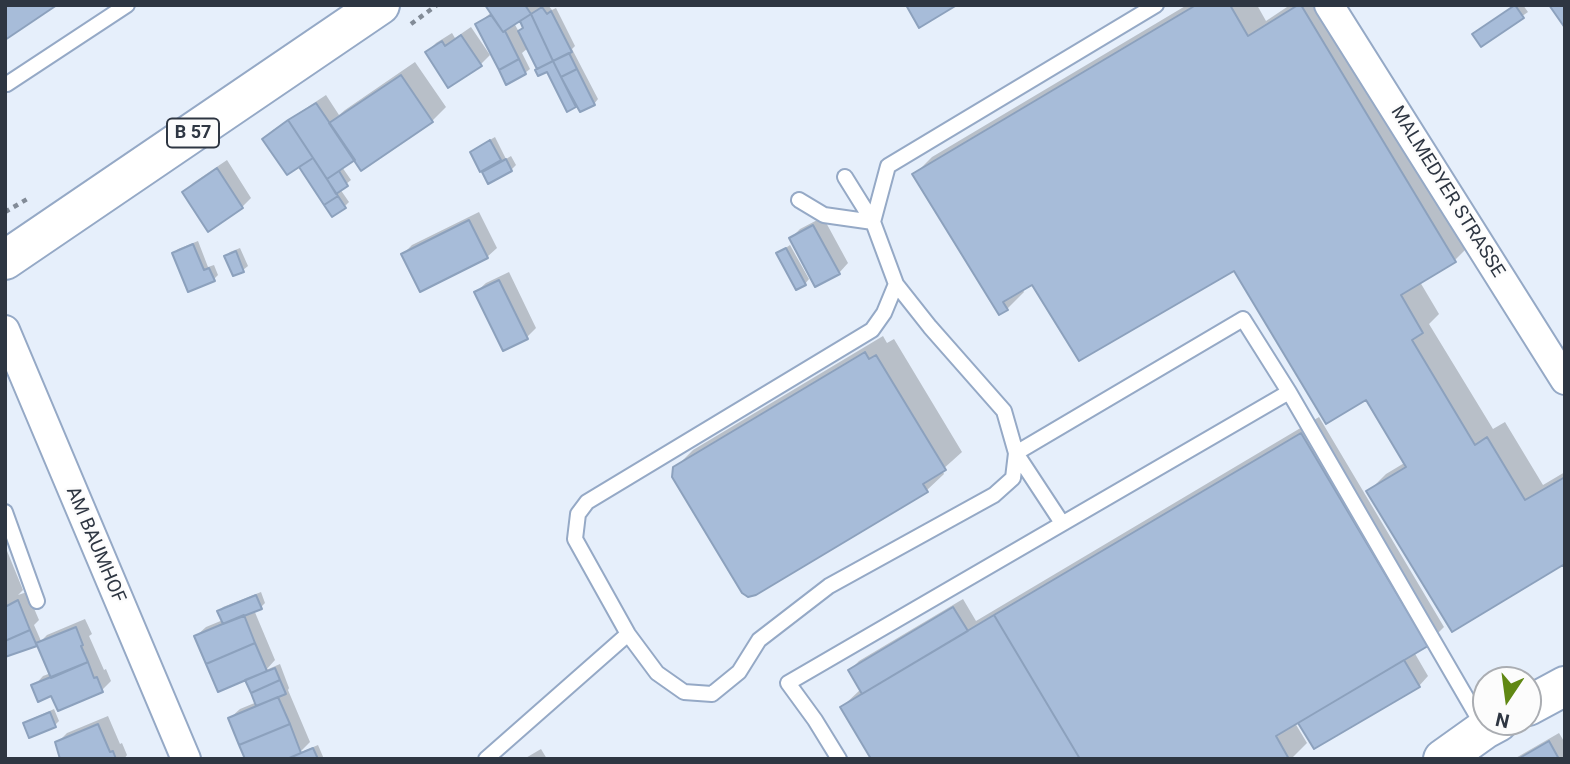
<!DOCTYPE html>
<style>
body{margin:0}
#map{position:relative;width:1570px;height:764px;overflow:hidden;background:#e6effb;font-family:Roboto,sans-serif}
canvas{display:block}
.frame{position:absolute;inset:0;border:7px solid #2e3642;pointer-events:none}
.north{position:absolute;left:1472px;top:666px;width:70px;height:70px;box-sizing:border-box;background:#fcfcfc;border:2px solid #aaadb2;border-radius:50%;rotate:193deg;font-size:19px;font-weight:700;line-height:28px;text-align:center;color:#2e3642}
.north::after{content:'';display:block;margin:auto;width:24px;height:32px;background:#608813;clip-path:polygon(50% 0,100% 100%,50% 72%,0 100%)}
</style>
<div id="map">
<canvas width="1570" height="764"></canvas>
<div class="frame"></div>
<div class="north">N</div>
</div>
<script>
const c = document.querySelector('canvas').getContext('2d');
c.lineJoin = 'round';
function paint(path, color) {
  c.fillStyle = color;
  c.fill(path, 'evenodd');
}
function toPath(rows) {
  const path = new Path2D();
  for (const r of rows) {
    path.moveTo(r[0], r[1]);
    for (let i = 2; i < r.length; i += 2) path.lineTo(r[i], r[i + 1]);
  }
  return path;
}
function trace(path, color, width, dash) {
  c.strokeStyle = color;
  c.lineWidth = width;
  c.lineCap = dash ? 'butt' : 'round';
  c.setLineDash(dash || []);
  c.stroke(path);
}
function write(font, color, halo, rows, align = 'center') {
  c.font = font + ' Roboto,sans-serif';
  c.lineWidth = 5;
  c.setLineDash([]);
  c.textBaseline = 'middle';
  c.strokeStyle = halo;
  c.fillStyle = color;
  for (const [text, x, y, turn = 0] of rows) {
    c.save();
    c.translate(x, y);
    c.rotate((+turn || 0) * Math.PI / 180);
    c.textAlign = isNaN(turn) ? turn : align;
    if (halo) c.strokeText(text, 0, 0);
    c.fillText(text, 0, 0);
    c.restore();
  }
}
paint(toPath([
 [487,5,548,5,552,10,556,8,575,46,572,49,598,99,594,104,577,104,568,109,548,70,539,69,528,48,522,53,530,69,525,73,477,24,492,12],
 [529,15,525,26,519,32,514,23],
 [1187,5,1257,5,1266,21,1290,5,1328,5,1472,243,1455,260,1420,282,1439,314,1429,324,1493,429,1505,422,1543,485,1565,472,1565,564,1369,491,1386,474,1406,462,1367,397,1234,269,1032,282,1022,288,1024,292,1007,309,915,174,932,157],
 [1516,5,1523,5,1528,12,1482,44,1479,30],
 [471,27,490,55,480,65,427,52,436,43,452,33,455,38],
 [415,62,446,107,432,121,355,158,342,167,351,180,340,189,349,202,345,206,301,168,264,139,273,130,326,95,339,115,345,110],
 [495,137,506,159,511,156,516,165,511,170,489,182,472,152,476,148],
 [227,160,251,198,242,207,184,192,193,183],
 [479,212,497,248,487,257,403,254,412,245],
 [823,217,848,263,839,273,791,238,800,229],
 [198,241,208,267,214,265,218,275,214,279,174,253,178,249],
 [790,245,809,279,805,284,778,253],
 [240,248,248,266,243,270,234,274,226,256,230,252],
 [509,272,536,328,527,337,476,292,486,283],
 [883,336,887,343,894,339,962,452,942,470,944,474,926,491,675,468,693,450],
 [1319,417,1444,627,1427,644,1414,652,1428,676,1419,686,1300,723,1305,718,1295,723,1307,743,1291,759,873,759,842,707,861,689,850,670,859,661,963,599,976,621],
 [5,546,23,590,18,595,27,592,39,620,34,625,41,641,47,635,85,619,92,634,89,636,104,670,106,669,111,681,102,690,34,686,43,676,51,673,38,643,5,656],
 [261,592,265,603,261,607,254,610,275,660,266,670,280,664,289,688,288,690,310,742,299,753,318,745,324,759,287,759,230,718,240,709,257,702,246,678,196,636,206,627,223,620,219,612,223,607],
 [54,709,59,721,55,725,25,724,29,720],
 [108,716,120,744,122,743,127,755,124,759,59,759,61,757,57,743,67,733],
 [1559,733,1565,743,1565,759,1514,759],
 [541,749,547,759,524,759]
]), '#0003');
const building = toPath([
 [5,5,57,5,5,40,5,5],
 [485,5,525,5,531,14,503,32,485,5],
 [906,5,957,5,919,28,906,5],
 [1196,5,1230,5,1248,36,1298,5,1301,5,1456,262,1401,295,1423,333,1412,340,1475,445,1487,437,1525,500,1565,477,1565,568,1563,565,1452,632,1366,491,1406,467,1366,400,1326,424,1234,271,1079,361,1032,285,1003,302,1008,310,999,315,912,174,1196,5],
 [1515,5,1524,18,1481,47,1472,34,1515,5],
 [1549,5,1565,5,1565,28,1549,5],
 [542,7,547,14,551,11,572,52,553,61,531,14,542,7],
 [531,14,553,61,537,69,518,31,523,28,520,21,531,14],
 [491,15,503,32,505,31,519,59,499,70,475,24,491,15],
 [461,35,482,66,448,88,425,52,442,41,445,46,461,35],
 [569,53,577,69,561,77,553,61,569,53],
 [519,59,526,74,506,85,499,70,519,59],
 [553,61,576,107,567,112,547,72,538,76,535,70,553,61],
 [577,69,595,105,580,112,561,77,577,69],
 [401,75,433,122,361,171,329,123,401,75],
 [316,103,355,160,327,179,288,120,316,103],
 [288,120,313,158,287,175,262,139,288,120],
 [490,140,501,160,480,172,470,152,490,140],
 [313,158,338,196,324,205,299,167,313,158],
 [506,159,512,171,488,184,482,172,506,159],
 [217,168,243,208,208,232,182,192,217,168],
 [339,171,348,186,336,194,327,179,339,171],
 [338,196,346,208,332,217,324,205,338,196],
 [469,220,488,258,420,292,401,254,469,220],
 [813,225,840,274,815,287,789,238,813,225],
 [193,244,204,270,209,268,215,281,188,292,172,253,193,244],
 [786,248,806,285,796,290,776,253,786,248],
 [236,251,244,272,233,276,224,256,236,251],
 [499,280,528,339,503,351,474,292,499,280],
 [865,352,869,359,876,355,946,470,923,484,928,492,756,595,748,597,742,593,672,477,673,467,865,352],
 [1301,433,1428,646,1276,736,1289,759,1080,759,994,615,1301,433],
 [256,595,262,609,223,624,217,611,256,595],
 [18,600,30,630,5,641,5,607,18,600],
 [953,607,968,631,862,694,848,670,953,607],
 [244,615,255,643,206,664,194,636,244,615],
 [994,615,1080,759,871,759,840,707,994,615],
 [76,627,83,645,81,646,88,662,51,678,36,643,76,627],
 [30,630,37,646,5,657,5,641,30,630],
 [255,643,267,671,218,692,206,664,255,643],
 [1404,660,1420,687,1314,749,1298,723,1404,660],
 [88,662,94,678,97,677,103,692,58,711,51,696,38,702,31,685,88,662],
 [275,668,280,680,251,693,245,680,275,668],
 [280,680,286,694,256,706,251,693,280,680],
 [278,697,290,724,239,745,228,718,278,697],
 [50,712,56,727,29,738,23,723,50,712],
 [98,724,110,752,113,751,116,759,60,759,55,742,98,724],
 [290,724,301,753,287,759,245,759,239,745,290,724],
 [1549,741,1559,759,1518,759,1549,741],
 [313,748,318,759,287,759,301,753,313,748]
]);
paint(building, '#a7bcd9');
trace(building, '#8ca1bd', 2);
const lane = toPath([
 [7,84,127,5],
 [799,200,824,215,873,222,845,177],
 [896,284,884,313,872,330,587,502,578,514,575,539,628,634,657,673,684,692,712,694,739,672,759,640,829,586,994,495,1013,478,1016,453,1004,411,930,327,896,284,873,222,888,166,1156,5],
 [5,512,37,601],
 [1062,523,1016,453,1243,319,1289,392,1484,728],
 [486,759,628,634],
 [839,759,815,720,788,683,1289,392]
]);
const street = toPath([
 [1329,5,1565,380],
 [5,330,186,759]
]);
const secondary = toPath([
 [1528,706,1565,686],
 [1443,759,1485,729,1498,722]
]);
const primary = toPath([
 [5,260,380,5]
]);
trace(lane, '#95a9c6', 18);
trace(street, '#95a9c6', 32);
trace(secondary, '#95a9c6', 42);
trace(primary, '#95a9c6', 42);
trace(toPath([
 [411,24,437,5],
 [5,212,29,198]
]), '#828b97', 4.5, [5, 5]);
trace(lane, '#fff', 14);
trace(street, '#fff', 28);
trace(secondary, '#fff', 38);
trace(primary, '#fff', 38);
for (const [x, y, w] of [
 [193,133,52]
]) {
  const box = new Path2D();
  box.roundRect(x - w / 2, y - 14.5, w, 29, 5);
  c.fillStyle = '#fcfcfc';
  c.fill(box);
  trace(box, '#2e3642', 2);
}
write('bold 18px', '#2e3642', null, [
 ["B 57",193,133]
]);
write('19px', '#2e3642', '#fcfcfc', [
 ["MALMEDYER STRASSE",1447,192,58],
 ["AM BAUMHOF",95,545,67]
]);
</script>
